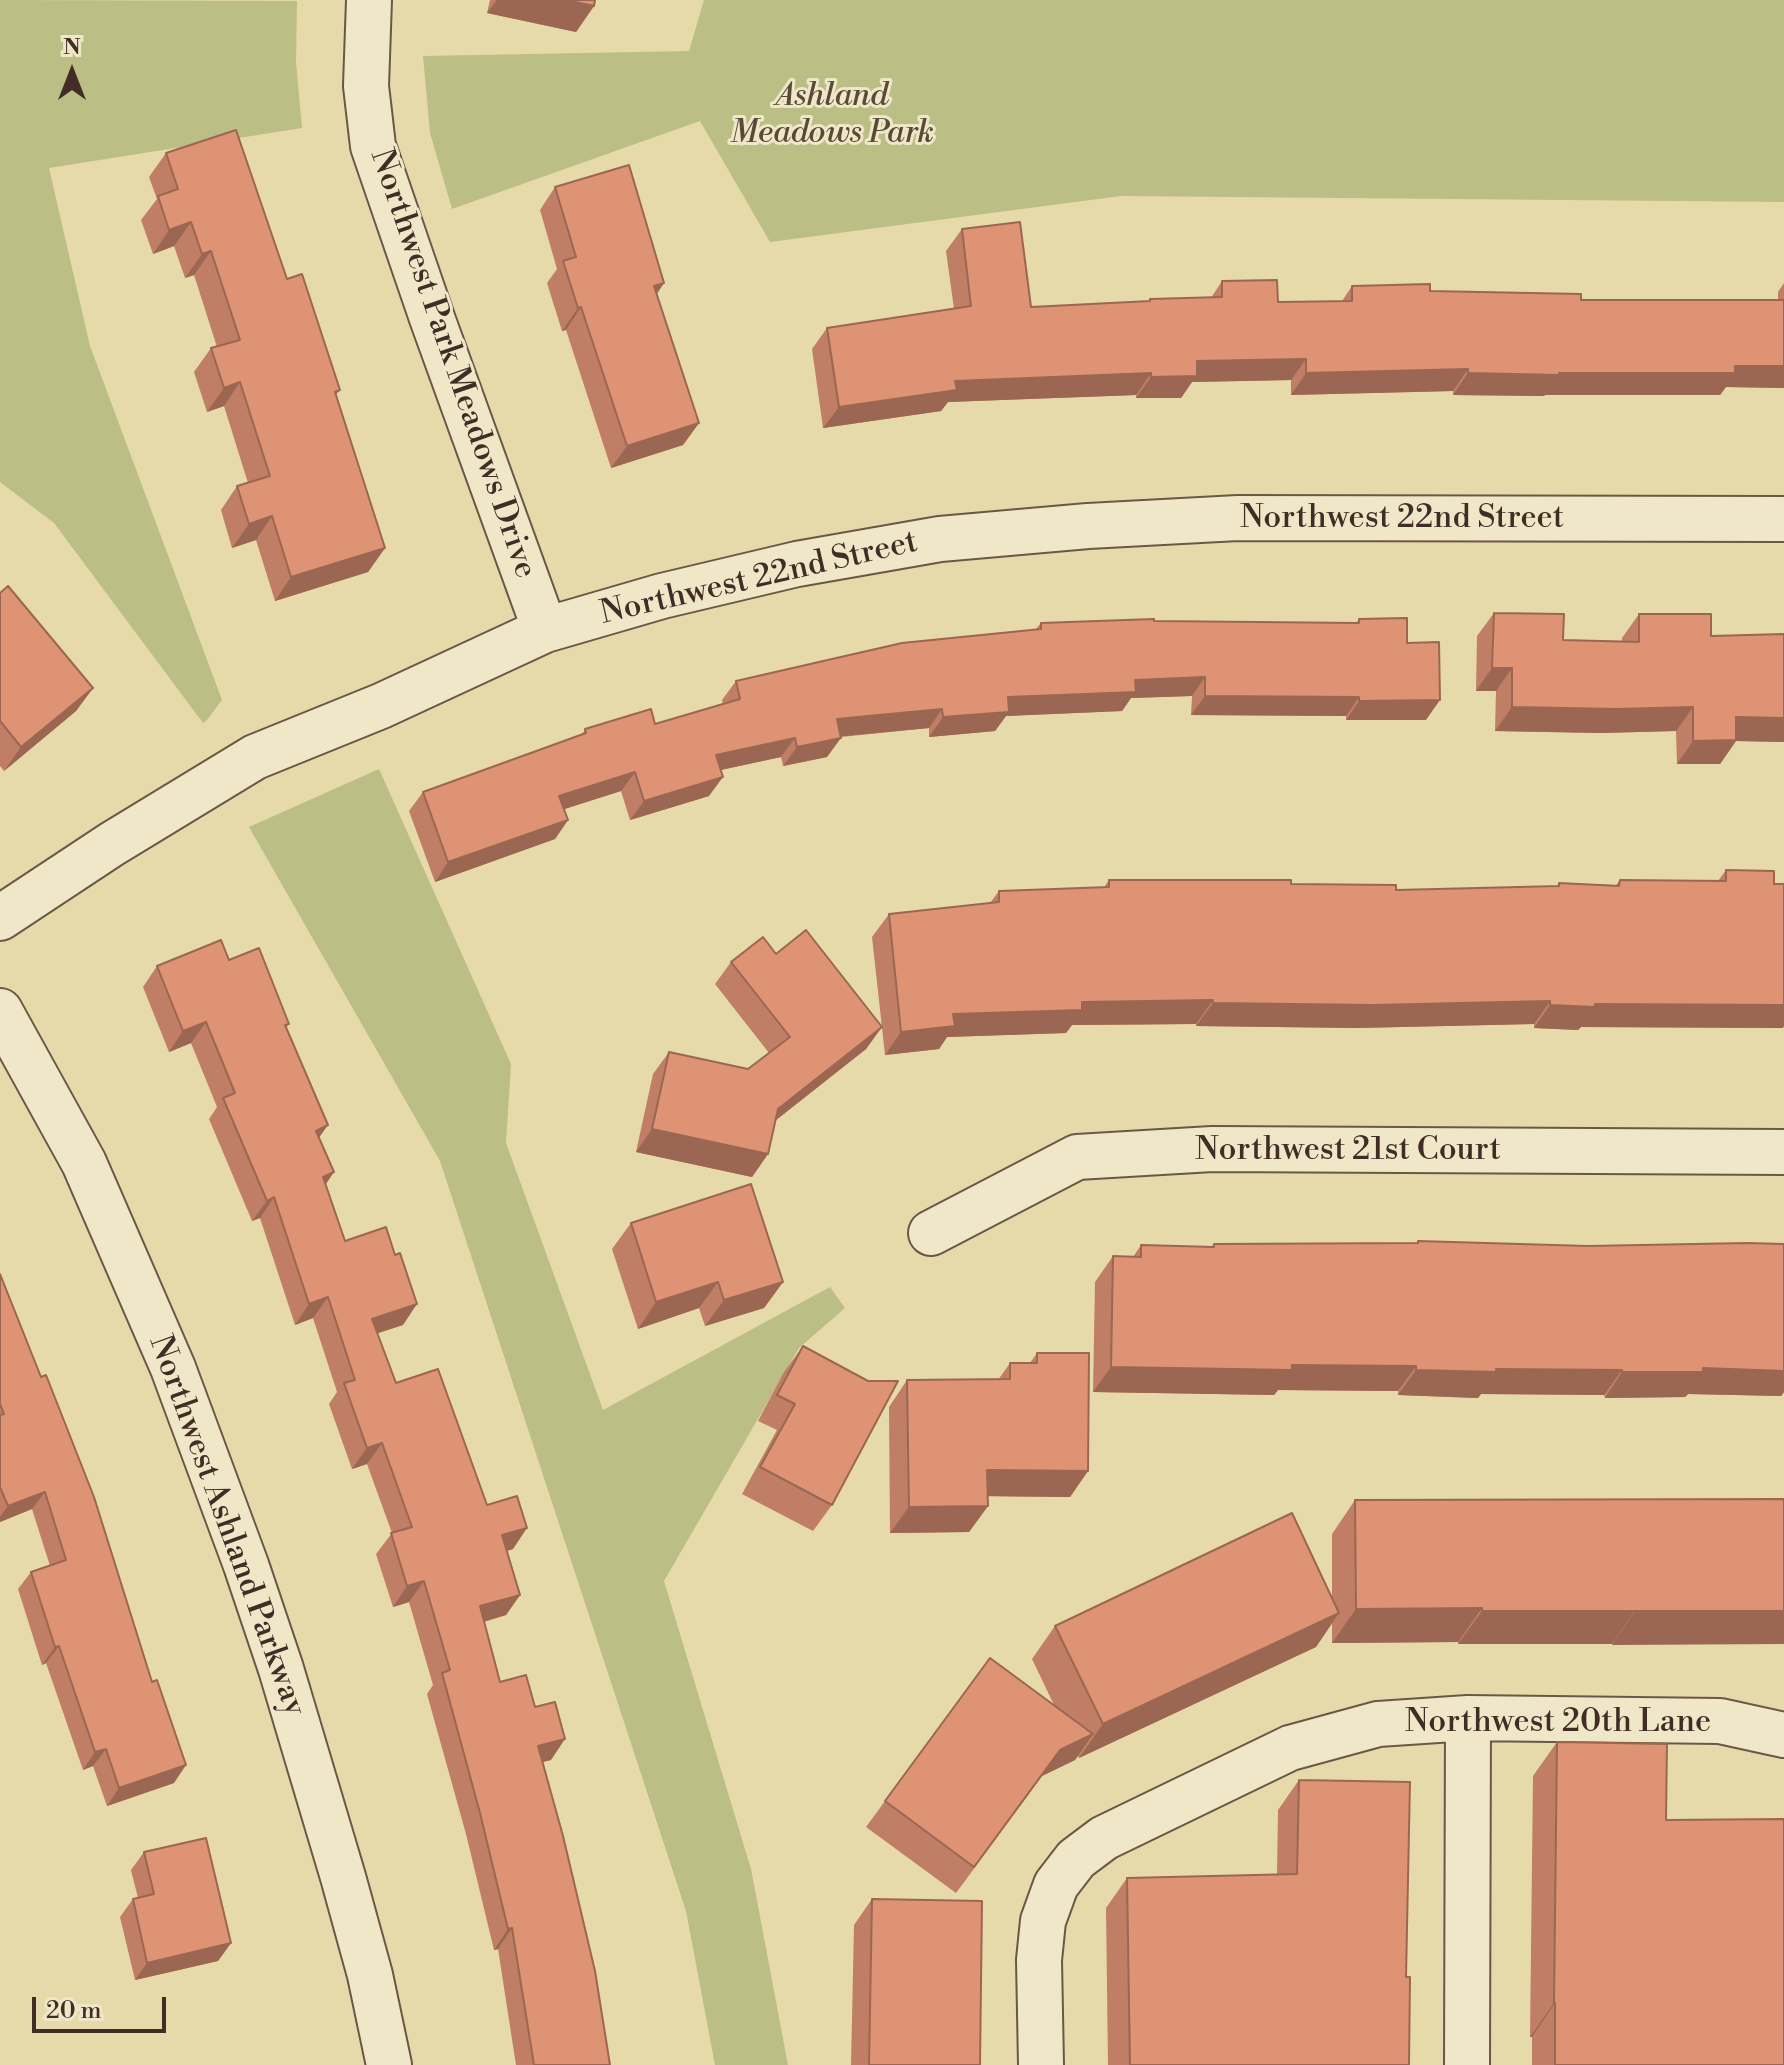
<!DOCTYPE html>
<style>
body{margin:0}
#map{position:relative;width:1784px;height:2065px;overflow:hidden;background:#e7daaa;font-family:"Libre Bodoni",serif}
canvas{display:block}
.north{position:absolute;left:32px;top:32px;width:80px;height:80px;-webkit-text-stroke:6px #efe7c8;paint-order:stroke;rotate:0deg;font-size:22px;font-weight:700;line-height:32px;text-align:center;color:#412d25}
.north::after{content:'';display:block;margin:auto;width:28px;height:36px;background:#412d25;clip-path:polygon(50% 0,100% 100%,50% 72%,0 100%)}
.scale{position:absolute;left:32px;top:1997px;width:134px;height:36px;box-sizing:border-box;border:4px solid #412d25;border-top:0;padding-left:10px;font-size:24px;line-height:28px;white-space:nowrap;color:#412d25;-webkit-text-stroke:6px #efe7c8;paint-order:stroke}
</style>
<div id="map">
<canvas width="1784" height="2065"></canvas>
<div class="north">N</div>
<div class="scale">20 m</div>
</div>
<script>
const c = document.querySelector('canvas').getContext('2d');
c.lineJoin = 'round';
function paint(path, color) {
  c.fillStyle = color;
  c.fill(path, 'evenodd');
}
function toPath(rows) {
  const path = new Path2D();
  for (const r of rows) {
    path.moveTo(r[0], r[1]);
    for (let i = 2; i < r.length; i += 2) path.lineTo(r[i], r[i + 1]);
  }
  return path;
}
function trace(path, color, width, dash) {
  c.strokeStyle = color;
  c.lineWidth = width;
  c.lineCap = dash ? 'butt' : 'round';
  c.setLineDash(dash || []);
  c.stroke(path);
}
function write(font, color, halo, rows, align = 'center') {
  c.font = font + ' "Libre Bodoni",serif';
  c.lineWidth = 6;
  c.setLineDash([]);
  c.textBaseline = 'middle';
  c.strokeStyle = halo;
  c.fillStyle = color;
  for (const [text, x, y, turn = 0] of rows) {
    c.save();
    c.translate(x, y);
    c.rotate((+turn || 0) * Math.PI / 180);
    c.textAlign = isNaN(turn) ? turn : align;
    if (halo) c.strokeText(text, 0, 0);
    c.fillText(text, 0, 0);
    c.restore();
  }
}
paint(toPath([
 [0,0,297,1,296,62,302,128,49,168,90,346,222,700,207,720,203,723,54,523,0,482],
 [704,0,1784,0,1784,202,1121,196,770,242,700,121,452,209,430,133,423,56,689,51],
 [379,769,511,1064,506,1143,603,1410,830,1287,845,1308,799,1348,664,1581,751,1869,788,2065,715,2065,686,1911,440,1161,249,827]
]), '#bbbe85');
const minor = toPath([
 [369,0,366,86,373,146,432,318,545,630],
 [0,918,112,844,255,757,381,706,545,630,662,596,797,564,940,539,1088,526,1238,518,1784,519],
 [0,1011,84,1163,173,1368,246,1565,281,1669,343,1877,370,1975,389,2065],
 [931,1233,1077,1157,1212,1149,1784,1152],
 [1041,2065,1039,1960,1043,1921,1056,1885,1076,1859,1104,1838,1290,1748,1378,1724,1468,1718,1720,1721,1784,1735],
 [1467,2065,1468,1718]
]);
trace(minor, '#6a5846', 48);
trace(minor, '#efe7c8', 44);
paint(toPath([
 [490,0,595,0,594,6,576,32,487,13],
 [166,153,287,279,340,390,336,395,385,548,368,572,275,601,256,540,232,548,221,510,237,486,248,483,224,406,207,412,194,372,211,348,217,347,194,275,185,278,174,246,153,254,141,220,157,199,149,177],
 [555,187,664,283,656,294,699,423,683,445,611,468,566,330,562,331,547,283,557,269,540,210],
 [962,229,1031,307,1148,301,1150,299,1211,298,1222,281,1278,302,1342,301,1352,286,1581,300,1778,300,1778,292,1784,283,1784,388,1726,387,1720,395,1545,395,1544,396,1453,395,1453,391,1291,395,1291,380,1192,382,1181,398,1136,398,1136,395,948,402,941,411,823,428,812,349,827,328,954,309,946,251],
 [0,593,93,688,76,711,4,771,0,766],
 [1494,613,1563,640,1622,641,1622,638,1639,614,1711,636,1784,634,1784,742,1736,741,1720,764,1677,764,1676,731,1601,733,1495,731,1496,691,1476,691,1477,636],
 [1359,619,1407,643,1426,720,1346,720,1346,716,1191,715,1192,696,1131,698,1122,711,1006,716,995,731,929,737,929,728,841,737,827,757,783,766,781,757,721,770,709,796,630,820,621,791,564,809,568,820,555,839,435,882,409,811,423,792,582,735,585,729,655,724,723,704,722,700,736,681,1036,629,1041,623,1154,621,1356,623],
 [1726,870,1774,884,1783,1028,1581,1027,1578,1030,1534,1028,1534,1024,1357,1028,1196,1026,1196,1024,1072,1025,1066,1033,947,1037,939,1049,885,1055,872,937,889,914,990,903,999,891,1104,887,1109,880,1291,884,1396,890,1557,886,1559,883,1616,885,1620,880,1718,881],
 [776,954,882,1027,866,1049,775,1121,768,1154,752,1177,636,1152,653,1074,669,1052,748,1069,769,1053,715,984,731,962],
 [229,960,289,1024,286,1028,319,1138,326,1184,345,1241,403,1325,377,1333,396,1383,487,1505,513,1549,507,1551,520,1595,506,1615,484,1622,500,1682,535,1707,551,1760,542,1762,610,2065,516,2065,498,1949,494,1950,466,1834,427,1694,433,1685,409,1602,393,1607,376,1554,392,1533,367,1464,352,1469,329,1404,337,1392,313,1318,295,1325,260,1218,252,1221,209,1119,217,1107,191,1043,169,1052,143,987,157,966],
 [631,1223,783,1282,764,1308,705,1326,699,1308,638,1329,612,1249],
 [1418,1241,1588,1246,1784,1244,1784,1392,1781,1396,1688,1394,1685,1397,1605,1398,1604,1395,1481,1394,1478,1398,1398,1395,1398,1391,1278,1390,1274,1395,1093,1392,1095,1282,1113,1256,1133,1257,1141,1245,1211,1247,1214,1244,1416,1243],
 [0,1274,174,1783,107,1806,93,1766,83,1770,46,1663,42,1665,18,1589,31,1572,50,1566,32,1509,0,1522],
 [803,1346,832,1505,813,1531,742,1494,777,1430,758,1421,784,1372],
 [1037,1353,1088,1471,1070,1497,987,1496,988,1506,969,1532,890,1533,889,1407,907,1380,998,1380,1010,1363,1030,1363],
 [1784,1499,1784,1644,1458,1644,1458,1642,1332,1643,1332,1623,1316,1647,1079,1758,1078,1756,1075,1760,1042,1776,956,1893,866,1827,885,1801,1054,1705,1032,1659,1055,1626,1332,1598,1332,1534,1355,1500],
 [1557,1742,1666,1820,1784,2065,1532,2065,1532,2037,1530,2037,1533,1776],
 [1299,1780,1406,1977,1409,2065,1108,2065,1106,1908,1127,1878,1277,1875,1278,1810],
 [144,1852,231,1943,218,1961,135,1980,120,1917,133,1899,138,1898,131,1870],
 [872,1899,980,2065,851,2065,854,1925]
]), '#bf7e65');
paint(toPath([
 [497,0,566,0,594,6,576,32,487,13],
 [191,222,174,246,153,254,169,230],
 [211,251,194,275,185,278,202,254],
 [664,283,649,306,654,286],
 [581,307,566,330,562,331,578,308],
 [1306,359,1291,380,1192,382,1181,398,1136,398,1151,377,1197,361],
 [1735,366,1784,366,1784,388,1726,387,1720,395,1545,395,1544,396,1453,395,1468,373,1559,373],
 [1468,369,1453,391,1291,395,1306,373],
 [1151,373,1136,395,948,402,941,411,823,428,839,407,955,381],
 [240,382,224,406,207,412,224,388],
 [699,423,683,445,611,468,627,446],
 [272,516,256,540,232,548,249,524],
 [385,548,368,572,275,601,291,577],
 [1492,668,1512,668,1496,691,1476,691],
 [1205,677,1192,696,1131,698,1122,711,1006,716,995,731,929,737,943,717,1008,697,1135,680],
 [93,688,76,711,4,771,21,747],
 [1205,696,1359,697,1346,716,1191,715],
 [1440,700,1426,720,1346,720,1359,701],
 [1512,707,1693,707,1676,731,1601,733,1495,731],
 [942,709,929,728,823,738,837,719],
 [1736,717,1784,718,1784,742,1736,741,1720,764,1677,764,1693,741],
 [795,738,781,757,702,774,716,755],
 [841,738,827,757,783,766,797,747],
 [635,772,621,791,546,815,559,796],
 [723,777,709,796,630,820,644,801],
 [568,820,555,839,435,882,448,862],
 [1213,1000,1196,1024,1072,1025,1066,1033,947,1037,939,1049,885,1055,901,1032,953,1014,1082,1002],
 [1550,1001,1534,1024,1357,1028,1196,1026,1213,1003],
 [1595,1004,1784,1005,1784,1026,1783,1028,1581,1027,1578,1030,1534,1028,1550,1005],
 [206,1022,191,1043,169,1052,183,1031],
 [882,1027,866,1049,762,1131,778,1109],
 [328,1125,313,1146,316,1131],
 [652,1129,768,1154,752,1177,636,1152],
 [334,1172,320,1193,323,1177],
 [274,1197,260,1218,252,1221,267,1201],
 [718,1282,699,1308,638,1329,656,1302],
 [783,1282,764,1308,705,1326,724,1300],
 [328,1297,313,1318,295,1325,309,1304],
 [417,1304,403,1325,357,1340,372,1319],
 [1292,1365,1416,1366,1398,1391,1278,1390,1274,1395,1093,1392,1111,1367],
 [1703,1368,1784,1371,1784,1392,1781,1396,1688,1394,1685,1397,1605,1398,1622,1372],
 [1496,1369,1622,1370,1604,1395,1481,1394,1478,1398,1398,1395,1416,1370],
 [382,1443,367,1464,352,1469,367,1448],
 [987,1470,1088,1471,1070,1497,969,1496],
 [45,1492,32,1509,0,1522,0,1517,8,1506],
 [988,1506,969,1532,890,1533,909,1507],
 [527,1528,513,1549,488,1556,502,1535],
 [424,1581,409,1602,393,1607,407,1586],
 [520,1595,506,1615,465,1627,480,1606],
 [1482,1608,1458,1642,1332,1643,1356,1609],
 [1635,1610,1612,1644,1458,1644,1482,1611],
 [1635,1611,1784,1611,1784,1644,1612,1645],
 [1339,1613,1316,1647,1079,1758,1103,1724],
 [59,1646,46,1663,42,1665,55,1647],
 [1093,1734,1075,1760,1042,1776,956,1893,1060,1750],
 [565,1739,551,1760,523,1767,538,1746],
 [106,1749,93,1766,83,1770,95,1752],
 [186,1765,174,1783,107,1806,119,1788],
 [512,1928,498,1949,494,1950,508,1929],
 [231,1943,218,1961,135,1980,147,1963],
 [1554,2003,1555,2003,1532,2037,1530,2037]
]), '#9b6752');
const building = toPath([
 [566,0,595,0,594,6,566,0],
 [236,130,287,279,302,274,340,390,335,392,385,548,291,577,272,516,249,524,237,486,270,476,240,382,224,388,211,348,240,340,211,251,202,254,191,222,169,230,158,196,178,189,166,153,236,130],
 [629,165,664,283,654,286,699,423,627,446,581,307,578,308,563,261,576,257,555,187,629,165],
 [1020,222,1031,307,1150,301,1150,299,1222,297,1222,281,1277,280,1278,302,1352,301,1352,286,1430,284,1430,291,1581,294,1581,300,1784,300,1784,366,1735,366,1735,373,1559,373,1559,375,1468,373,1468,369,1306,373,1306,359,1197,361,1197,376,1151,377,1151,373,955,381,957,390,839,407,827,328,971,306,962,229,1020,222],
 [8,586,93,688,21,747,0,721,0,593,8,586],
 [1494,613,1564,614,1563,640,1639,642,1639,614,1711,614,1711,636,1784,634,1784,718,1736,717,1736,740,1693,741,1693,707,1617,709,1512,707,1512,668,1492,668,1494,613],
 [1407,618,1407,643,1439,642,1440,700,1359,701,1359,697,1205,696,1205,677,1135,680,1136,692,1008,697,1009,712,943,717,942,709,837,719,841,738,797,747,795,738,716,755,723,777,644,801,635,772,559,796,568,820,448,862,423,792,586,733,585,729,651,709,655,724,740,699,736,681,902,643,1041,629,1041,623,1154,619,1154,621,1359,623,1359,619,1407,618],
 [1726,870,1774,871,1774,884,1784,884,1784,1005,1595,1004,1594,1007,1550,1005,1550,1001,1373,1005,1213,1003,1213,1000,1082,1002,1082,1010,953,1014,955,1026,901,1032,889,914,999,902,999,891,1109,887,1109,880,1291,880,1291,884,1396,885,1396,890,1559,886,1559,883,1619,886,1620,880,1726,881,1726,870],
 [806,930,882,1027,778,1109,768,1154,652,1129,669,1052,748,1069,790,1037,731,962,763,937,776,954,806,930],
 [221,940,229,960,259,948,289,1024,285,1025,328,1125,316,1131,334,1172,323,1177,345,1241,386,1227,395,1255,400,1253,417,1304,372,1319,396,1383,438,1369,487,1505,517,1496,527,1528,502,1535,520,1595,480,1606,500,1682,526,1675,535,1707,555,1702,565,1739,538,1746,563,1836,595,1971,610,2065,534,2065,512,1928,508,1929,480,1813,442,1673,450,1670,424,1581,407,1586,391,1533,412,1527,382,1443,367,1448,344,1383,355,1380,328,1297,309,1304,274,1197,267,1201,223,1098,235,1093,206,1022,183,1031,157,966,221,940],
 [751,1184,783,1282,724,1300,718,1282,656,1302,631,1223,751,1184],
 [1418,1241,1588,1246,1747,1243,1784,1244,1784,1371,1703,1368,1703,1372,1622,1372,1622,1370,1496,1369,1496,1372,1416,1370,1416,1366,1292,1365,1292,1370,1111,1367,1113,1256,1141,1257,1141,1245,1214,1247,1214,1244,1418,1243,1418,1241],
 [0,1274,41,1377,46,1375,94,1497,152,1682,157,1680,186,1765,119,1788,106,1749,95,1752,59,1646,55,1647,31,1572,66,1560,45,1492,8,1506,0,1487,0,1415,4,1414,0,1404,0,1274],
 [803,1346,868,1381,898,1381,832,1505,760,1467,795,1404,777,1395,803,1346],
 [1037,1353,1089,1353,1088,1471,987,1470,988,1506,909,1507,907,1380,1010,1379,1010,1363,1037,1363,1037,1353],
 [1784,1499,1784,1611,1482,1611,1482,1608,1356,1609,1355,1500,1784,1499],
 [1292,1513,1339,1613,1103,1724,1055,1626,1292,1513],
 [990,1658,1093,1734,1060,1750,974,1867,885,1801,990,1658],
 [1557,1742,1667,1744,1666,1820,1784,1819,1784,2065,1555,2065,1555,2003,1554,2003,1557,1742],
 [1299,1780,1410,1782,1406,1977,1410,1977,1409,2065,1130,2065,1127,1878,1297,1874,1299,1780],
 [206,1838,231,1943,147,1963,133,1899,154,1894,144,1852,206,1838],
 [872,1899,982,1901,980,2065,869,2065,872,1899]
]);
paint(building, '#de9375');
trace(building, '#9b6752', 2);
write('italic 32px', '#594a38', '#efe7c8', [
 ["Ashland",832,97],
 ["Meadows Park",832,134]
]);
write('32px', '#412d25', '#efe7c8', [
 ["Northwest Park Meadows Drive",452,364,71],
 ["Northwest 22nd Street",1402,519],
 ["Northwest 22nd Street",759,579,-13],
 ["Northwest 21st Court",1348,1151],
 ["Northwest Ashland Parkway",226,1526,70],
 ["Northwest 20th Lane",1558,1723]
]);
</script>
